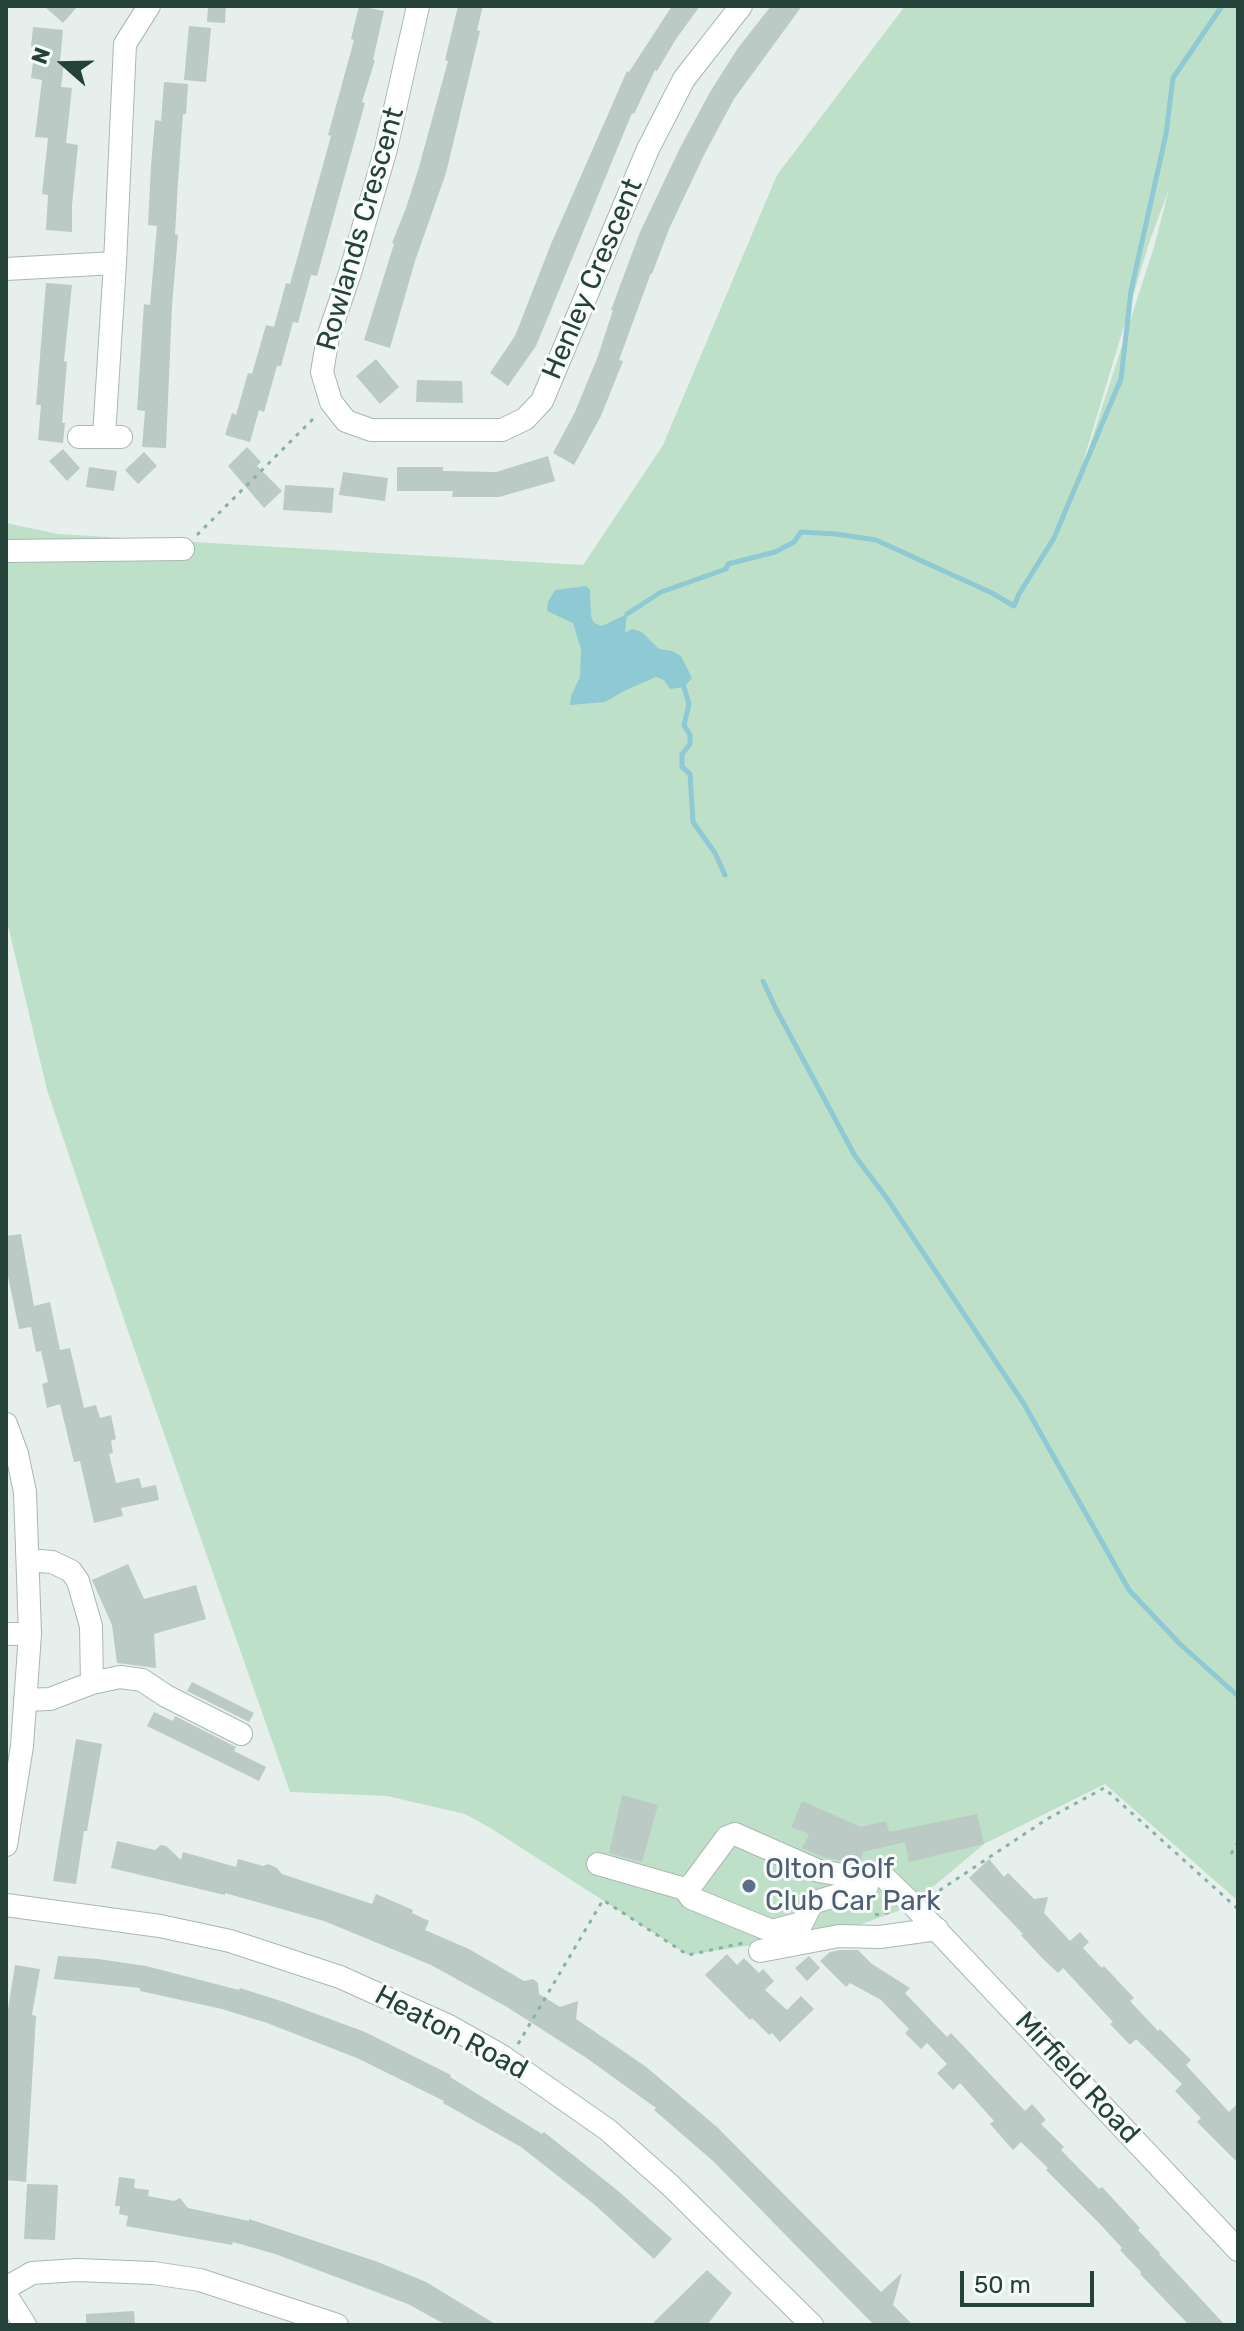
<!DOCTYPE html>
<style>
body{margin:0}
#map{position:relative;width:1244px;height:2331px;overflow:hidden;background:#e6efeb;font-family:Rubik,sans-serif}
canvas{display:block}
.frame{position:absolute;inset:0;border:8px solid #24423a;pointer-events:none}
.north{position:absolute;left:24px;top:24px;width:80px;height:80px;-webkit-text-stroke:6px #f7fbf9;paint-order:stroke;rotate:290deg;font-size:22px;font-weight:700;line-height:32px;text-align:center;color:#24423a}
.north::after{content:'';display:block;margin:auto;width:28px;height:36px;background:#24423a;clip-path:polygon(50% 0,100% 100%,50% 72%,0 100%)}
.scale{position:absolute;left:960px;top:2271px;width:134px;height:36px;box-sizing:border-box;border:4px solid #24423a;border-top:0;padding-left:10px;font-size:24px;line-height:28px;white-space:nowrap;color:#24423a;-webkit-text-stroke:6px #f7fbf9;paint-order:stroke}
</style>
<div id="map">
<canvas width="1244" height="2331"></canvas>
<div class="frame"></div>
<div class="north">N</div>
<div class="scale">50 m</div>
</div>
<script>
const c = document.querySelector('canvas').getContext('2d');
c.lineJoin = 'round';
function paint(path, color) {
  c.fillStyle = color;
  c.fill(path, 'evenodd');
}
function toPath(rows) {
  const path = new Path2D();
  for (const r of rows) {
    path.moveTo(r[0], r[1]);
    for (let i = 2; i < r.length; i += 2) path.lineTo(r[i], r[i + 1]);
  }
  return path;
}
function trace(path, color, width, dash) {
  c.strokeStyle = color;
  c.lineWidth = width;
  c.lineCap = dash ? 'butt' : 'round';
  c.setLineDash(dash || []);
  c.stroke(path);
}
function write(font, color, halo, rows, align = 'center') {
  c.font = font + ' Rubik,sans-serif';
  c.lineWidth = 6;
  c.setLineDash([]);
  c.textBaseline = 'middle';
  c.strokeStyle = halo;
  c.fillStyle = color;
  for (const [text, x, y, turn = 0] of rows) {
    c.save();
    c.translate(x, y);
    c.rotate((+turn || 0) * Math.PI / 180);
    c.textAlign = isNaN(turn) ? turn : align;
    if (halo) c.strokeText(text, 0, 0);
    c.fillText(text, 0, 0);
    c.restore();
  }
}
paint(toPath([
 [905,6,1238,6,1238,1901,1105,1784,984,1844,909,1907,842,1931,688,1955,492,1829,465,1814,387,1796,290,1792,130,1337,47,1090,6,917,6,523,58,534,583,565,663,445,777,175],
 [1169,189,1154,247,1065,522,1149,243]
]), '#bfe0c8');
paint(toPath([
 [586,586,590,590,591,616,594,623,602,626,627,614,625,633,632,629,642,632,659,649,672,651,681,656,692,678,684,687,670,689,664,680,656,677,624,691,605,702,570,705,571,696,580,677,581,649,573,623,547,611,548,602,555,590]
]), '#8ec9d4');
trace(toPath([
 [627,614,661,592,726,569,728,564,775,552,794,542,801,532,836,534,876,540,992,593,1014,606,1019,594,1054,538,1121,379,1131,291,1166,134,1173,78,1222,6],
 [684,687,689,704,684,725,690,735,690,744,682,754,682,767,690,774,693,822,715,853,725,875],
 [763,981,776,1009,855,1156,886,1197,1024,1404,1129,1590,1180,1644,1238,1696]
]), '#8ec9d4', 5);
paint(toPath([
 [44,6,78,6,63,23],
 [208,6,226,6,225,23,207,22],
 [359,6,384,11,373,60,375,60,362,102,365,103,317,276,311,275,298,323,293,322,281,366,277,366,264,412,259,410,250,442,225,435,232,413,236,415,248,373,252,374,266,325,274,327,286,283,290,284,331,136,328,135,354,40,351,39],
 [458,6,483,6,477,30,480,31,446,173,415,261,390,348,364,340,394,244,392,243,406,208,419,167,448,61,445,60],
 [672,6,700,6,676,39,657,71,655,70,634,114,632,113,536,346,508,386,490,373,515,336,551,244,627,71,629,72],
 [771,6,802,6,734,99,705,153,669,229,652,274,651,273,619,360,623,361,601,416,574,465,553,453,575,412,598,356,613,310,611,310,640,232,680,148,710,92,738,48],
 [189,26,211,28,206,82,184,80],
 [33,27,63,30,60,62,64,62,61,87,72,88,66,143,78,145,72,205,72,232,46,230,48,195,42,194,48,138,35,137,42,80,31,78,35,47,31,47],
 [164,82,188,84,186,114,183,114,178,182,175,234,178,235,172,306,166,448,142,447,145,411,137,410,144,304,150,305,157,226,148,225,151,166,155,120,161,121],
 [46,283,72,285,64,361,67,362,62,423,65,423,63,443,38,440,41,405,36,405],
 [376,359,399,387,380,404,356,376],
 [417,380,462,381,463,403,416,402],
 [247,447,261,462,257,466,282,491,264,508,228,466],
 [63,449,80,468,67,481,49,461],
 [144,452,157,466,138,484,125,470],
 [548,456,555,481,499,497,452,497,453,491,397,491,397,467,443,467,443,471,496,472],
 [89,467,117,471,114,491,86,487],
 [343,472,388,478,385,501,339,495],
 [285,485,334,488,332,513,283,510],
 [21,1234,34,1306,50,1302,60,1350,70,1348,84,1408,96,1405,100,1418,111,1415,116,1439,111,1441,113,1453,109,1454,116,1483,139,1478,142,1488,156,1485,159,1500,121,1508,123,1516,94,1523,80,1461,74,1462,60,1404,47,1408,42,1384,48,1382,41,1351,36,1352,31,1327,19,1329,6,1267,6,1236],
 [128,1564,144,1599,196,1585,206,1619,154,1634,156,1668,117,1663,112,1625,92,1580],
 [192,1682,254,1713,249,1722,187,1691],
 [154,1712,173,1721,175,1716,236,1747,234,1751,266,1767,259,1781,147,1726],
 [76,1739,102,1744,87,1831,84,1831,76,1884,53,1881],
 [622,1795,658,1805,642,1862,609,1853],
 [802,1801,861,1827,886,1821,889,1832,977,1814,984,1844,909,1862,905,1842,863,1852,860,1864,849,1860,848,1862,823,1857,802,1848,809,1834,791,1827],
 [117,1841,155,1850,161,1845,166,1846,181,1860,183,1852,236,1867,238,1859,263,1866,268,1864,277,1868,282,1874,372,1904,376,1894,413,1910,412,1913,429,1921,425,1930,469,1949,524,1981,533,1979,538,1983,539,1994,560,2007,578,2001,576,2019,645,2066,717,2127,881,2292,902,2273,893,2305,913,2325,874,2325,713,2161,654,2110,656,2108,585,2057,507,2007,431,1965,324,1921,225,1893,225,1895,111,1868],
 [989,1859,1004,1877,1008,1873,1034,1899,1048,1897,1044,1913,1070,1941,1080,1932,1089,1942,1083,1948,1102,1968,1104,1966,1134,1998,1130,2001,1158,2031,1160,2029,1191,2060,1186,2065,1229,2112,1238,2103,1238,2163,1197,2122,1201,2118,1175,2091,1182,2084,1136,2039,1130,2045,1110,2024,1113,2022,1077,1983,1063,1968,1058,1973,1042,1958,1021,1935,1023,1934,969,1878],
 [840,1950,858,1950,872,1964,910,1988,905,1993,947,2037,951,2033,1025,2111,1032,2104,1046,2120,1041,2124,1064,2147,1061,2150,1099,2189,1102,2187,1140,2228,1138,2230,1160,2253,1159,2254,1225,2325,1189,2325,1140,2274,1141,2272,1120,2250,1122,2248,1099,2223,1046,2170,1048,2168,1021,2142,1013,2150,990,2124,994,2121,960,2083,953,2090,937,2073,947,2064,927,2043,921,2049,905,2033,909,2029,881,2000,850,1983,846,1987,820,1961,830,1952],
 [727,1954,737,1965,744,1958,759,1973,763,1969,774,1981,765,1990,787,2010,801,1996,814,2009,780,2042,772,2033,769,2035,752,2018,750,2020,705,1975],
 [58,1956,98,1959,146,1966,239,1990,240,1988,284,2002,365,2032,451,2075,450,2077,542,2134,544,2132,617,2190,672,2239,654,2259,595,2205,521,2147,443,2103,444,2101,357,2058,267,2023,222,2009,140,1991,140,1988,54,1979],
 [809,1956,820,1968,807,1981,795,1968],
 [15,1965,40,1969,32,2015,36,2016,26,2182,6,2180,6,2039,8,2009],
 [119,2177,135,2179,134,2188,149,2190,148,2196,174,2201,180,2198,188,2208,249,2221,249,2219,378,2262,426,2282,497,2325,446,2325,408,2304,275,2254,233,2242,232,2245,126,2226,128,2216,119,2214,120,2206,115,2206],
 [27,2184,58,2185,55,2240,24,2239],
 [707,2270,732,2293,707,2325,651,2325],
 [134,2311,135,2325,86,2325,86,2314]
]), '#bbcac4');
const minor = toPath([
 [418,6,386,149,350,273,328,337,322,372,331,402,346,421,371,430,502,430,525,419,542,401,648,149,684,79,741,6],
 [6,269,115,263],
 [104,436,115,263,125,44,149,6],
 [79,437,121,437],
 [6,551,183,549],
 [6,1424,17,1454,25,1492,30,1634,22,1746,6,1845],
 [28,1560,52,1562,71,1571,78,1581,91,1626,92,1683],
 [6,1634,30,1634],
 [25,1700,50,1699,92,1683,120,1677,142,1680,166,1696,241,1734],
 [598,1864,685,1889,693,1883,727,1837,735,1834,819,1871,867,1879],
 [884,1877,915,1907,1238,2250],
 [685,1889,691,1898,772,1931,802,1923,812,1903,867,1886],
 [6,1905,160,1926,230,1941,340,1977,449,2026,502,2056,608,2130,671,2186,812,2325],
 [760,1951,839,1936,880,1937,937,1929],
 [6,2288,32,2273,77,2270,153,2273,200,2280,337,2325],
 [6,2295,25,2325]
]);
trace(minor, '#a8b8b2', 24);
trace(toPath([
 [197,535,316,416],
 [1231,1854,1238,1842],
 [931,1896,1047,1819,1104,1788,1238,1909],
 [875,1915,891,1912],
 [518,2044,603,1900,688,1955,743,1943]
]), '#86b3a5', 3, [4, 6]);
trace(minor, '#fff', 22);
for (const [x, y, r, color] of [
 [749,1886,8,"#5c6f8a"]
]) {
  const dot = new Path2D();
  dot.arc(x, y, r, 0, 2 * Math.PI);
  c.fillStyle = color;
  c.fill(dot);
  trace(dot, '#f7fbf9', 3);
}
write('28px', '#24423a', '#f7fbf9', [
 ["Rowlands Crescent",361,229,-74],
 ["Henley Crescent",593,279,-67],
 ["Heaton Road",451,2033,28],
 ["Mirfield Road",1077,2078,47]
]);
write('28px', '#4e5e75', '#f7fbf9', [
 ["Olton Golf",765,1870],
 ["Club Car Park",765,1902]
], 'left');
</script>
